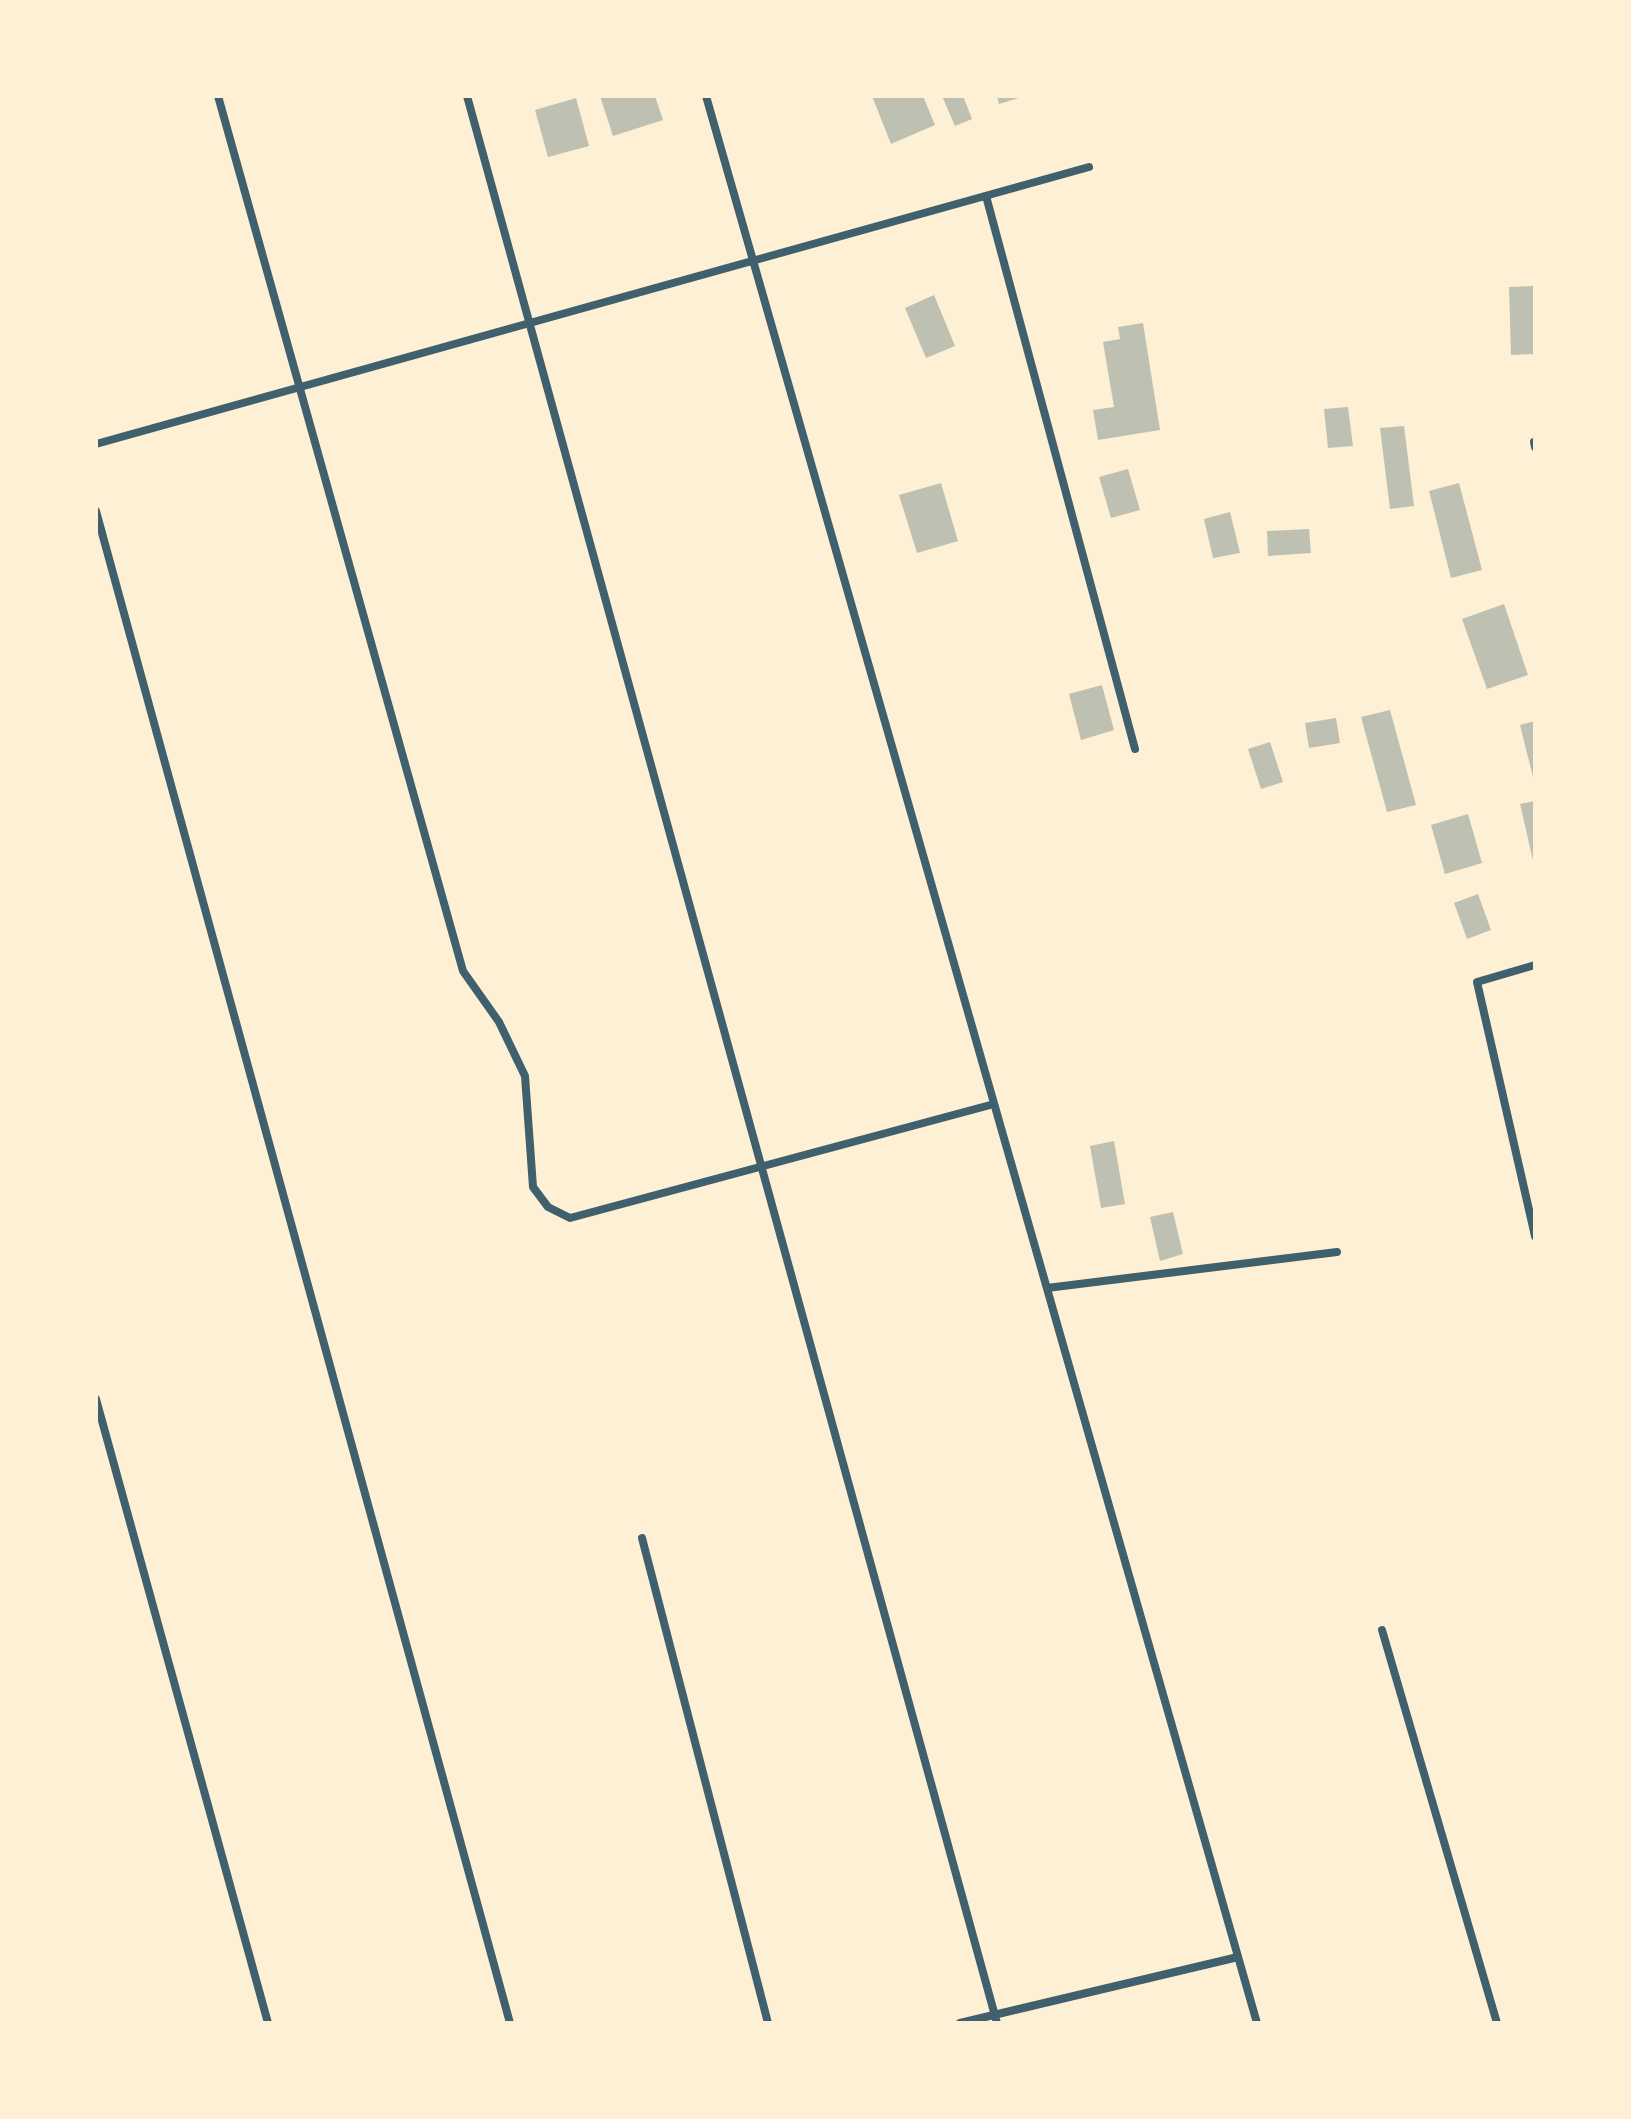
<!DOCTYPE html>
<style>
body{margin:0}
#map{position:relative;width:1631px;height:2119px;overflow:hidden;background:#fdf0d5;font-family:"Roboto Serif",serif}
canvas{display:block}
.frame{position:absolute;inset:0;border:98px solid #fdf0d5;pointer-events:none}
</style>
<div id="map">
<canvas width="1631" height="2119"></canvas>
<div class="frame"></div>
</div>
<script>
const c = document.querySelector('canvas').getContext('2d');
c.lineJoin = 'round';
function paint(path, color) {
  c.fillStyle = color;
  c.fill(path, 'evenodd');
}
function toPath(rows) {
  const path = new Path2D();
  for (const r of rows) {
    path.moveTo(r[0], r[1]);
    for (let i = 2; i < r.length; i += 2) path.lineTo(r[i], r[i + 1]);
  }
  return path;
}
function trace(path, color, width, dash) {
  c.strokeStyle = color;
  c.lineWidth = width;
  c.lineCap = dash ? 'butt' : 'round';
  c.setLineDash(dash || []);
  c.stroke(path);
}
paint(toPath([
 [600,96,655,96,663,120,613,136],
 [872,96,923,96,935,125,891,144],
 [942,96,963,96,972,119,955,126],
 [997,96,1022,96,1022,97,999,104],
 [576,98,589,146,548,157,535,110],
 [1533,286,1535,354,1511,355,1509,287],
 [934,295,955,346,926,358,905,308],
 [1143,323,1160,430,1098,440,1093,410,1114,407,1103,342,1120,339,1118,327],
 [1348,407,1353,446,1328,448,1324,409],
 [1404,426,1414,506,1390,509,1380,428],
 [1128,469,1140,510,1111,518,1099,477],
 [941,483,958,541,917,553,899,495],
 [1459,483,1482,570,1451,578,1429,491],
 [1230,512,1240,553,1213,558,1204,519],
 [1309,529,1311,553,1268,556,1267,531],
 [1504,604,1528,675,1487,689,1462,619],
 [1102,685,1114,730,1081,740,1069,694],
 [1390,710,1416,805,1387,812,1361,717],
 [1336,718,1340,743,1309,748,1305,723],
 [1535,721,1535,781,1534,781,1520,725],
 [1270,742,1283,782,1261,789,1248,749],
 [1535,801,1535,865,1534,865,1520,804],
 [1468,814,1482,863,1445,874,1431,825],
 [1478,894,1491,930,1467,939,1454,903],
 [1114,1141,1125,1204,1101,1208,1090,1146],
 [1173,1212,1183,1254,1160,1261,1150,1217]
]), '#bec0b2');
trace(toPath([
 [218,96,463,971,499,1022,525,1076,533,1187,548,1207,570,1218,994,1104],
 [467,96,997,2023],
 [706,96,1257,2023],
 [986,196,1135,749],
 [1534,442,1535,447],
 [96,444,1089,167],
 [96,511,510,2023],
 [1535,965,1477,982,1535,1236],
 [1047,1288,1337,1252],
 [96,1399,268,2023],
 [642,1538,768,2023],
 [1382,1630,1497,2023],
 [960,2023,1238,1957]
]), '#3f606c', 8);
</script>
